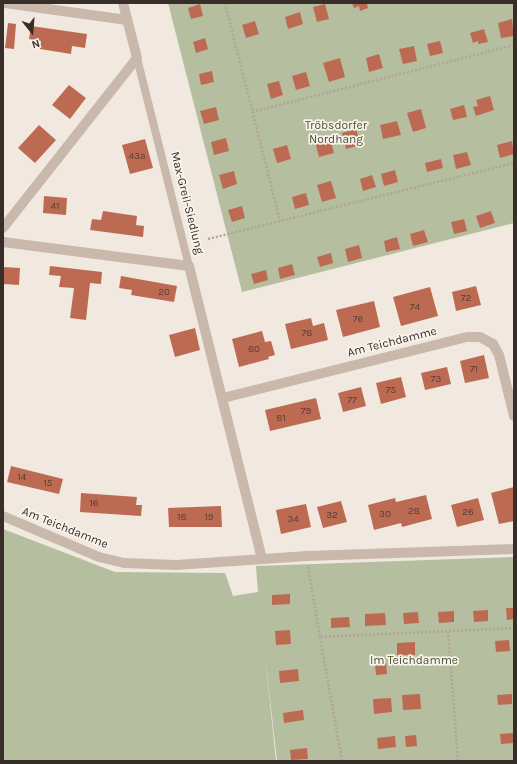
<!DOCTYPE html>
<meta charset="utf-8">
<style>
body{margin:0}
#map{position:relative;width:517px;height:764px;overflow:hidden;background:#f1e9e0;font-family:Karla,sans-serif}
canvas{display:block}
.frame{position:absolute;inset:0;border:4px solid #372e2a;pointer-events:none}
.north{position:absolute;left:12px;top:12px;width:40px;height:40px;-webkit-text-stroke:3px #f9f3ec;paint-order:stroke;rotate:163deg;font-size:11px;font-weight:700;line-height:16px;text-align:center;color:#372e2a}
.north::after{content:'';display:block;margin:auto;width:14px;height:18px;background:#372e2a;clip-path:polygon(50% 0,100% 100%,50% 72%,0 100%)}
</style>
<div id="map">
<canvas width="517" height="764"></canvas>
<div class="frame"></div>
<div class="north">N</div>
</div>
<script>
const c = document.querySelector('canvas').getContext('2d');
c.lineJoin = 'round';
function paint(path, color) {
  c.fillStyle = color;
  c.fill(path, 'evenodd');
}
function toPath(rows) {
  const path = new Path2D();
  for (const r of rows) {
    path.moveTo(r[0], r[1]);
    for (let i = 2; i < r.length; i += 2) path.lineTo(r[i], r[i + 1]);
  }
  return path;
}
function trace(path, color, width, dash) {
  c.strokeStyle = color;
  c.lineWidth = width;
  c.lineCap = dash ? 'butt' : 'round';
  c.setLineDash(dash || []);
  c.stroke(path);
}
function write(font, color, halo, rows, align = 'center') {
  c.font = font + ' Karla,sans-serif';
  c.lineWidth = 3.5;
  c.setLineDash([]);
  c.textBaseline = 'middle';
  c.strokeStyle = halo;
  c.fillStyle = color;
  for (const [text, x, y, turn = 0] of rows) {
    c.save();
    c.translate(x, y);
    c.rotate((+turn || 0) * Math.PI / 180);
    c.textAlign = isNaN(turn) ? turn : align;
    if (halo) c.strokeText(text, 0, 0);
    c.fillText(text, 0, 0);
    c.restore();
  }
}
paint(toPath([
 [168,3,514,3,514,223,242,292],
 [3,529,115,572,225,573,233,596,258,592,256,566,514,557,514,761,277,761,265,654,276,761,3,761]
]), '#b5bfa0');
paint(toPath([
 [352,3,367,3,368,8,360,11,359,6,354,8],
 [200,4,203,16,191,19,188,8],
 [325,4,329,19,317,22,313,7],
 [300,12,303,24,288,29,285,17],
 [512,19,514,36,501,38,498,23],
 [255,21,259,34,246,38,242,25],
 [8,23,16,24,14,49,5,48],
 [31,26,87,34,85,48,72,46,71,54,40,49,41,41,29,39],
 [484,29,488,42,478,44,478,41,473,43,470,33],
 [205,38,208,49,196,53,193,42],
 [440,41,443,53,430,56,427,44],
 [414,46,417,61,403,64,399,49],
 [379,54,383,68,369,72,366,58],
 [340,58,345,77,329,82,323,63],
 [212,71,214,82,201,85,199,74],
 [306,72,310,86,296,90,292,76],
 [279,81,283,95,271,99,267,84],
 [69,85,86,98,70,119,52,105],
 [490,96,494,110,476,116,473,107,478,106,476,100],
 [464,105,467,117,453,120,450,109],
 [216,107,219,120,204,124,200,111],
 [421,109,426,128,413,132,407,113],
 [397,121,401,135,383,139,380,125],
 [39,125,56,140,35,163,18,148],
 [356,129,361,145,346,149,342,133],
 [226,138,229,151,214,155,211,142],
 [330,138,334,153,319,157,315,142],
 [145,139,153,168,130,174,122,145],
 [512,141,514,154,500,158,497,145],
 [287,145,291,159,277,163,273,149],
 [467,152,471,165,456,169,453,155],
 [441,159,443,168,427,172,425,163],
 [395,170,398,182,384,186,381,174],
 [234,171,237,184,223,189,219,175],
 [372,175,376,187,363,191,360,179],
 [331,181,336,198,322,202,317,185],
 [306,193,309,205,295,209,292,197],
 [44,196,67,198,66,215,43,213],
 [242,206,245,218,232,222,228,210],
 [103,211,137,216,136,225,144,226,143,237,90,230,92,219,101,220],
 [491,211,495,223,480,228,476,216],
 [464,219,467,231,454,234,451,222],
 [424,230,428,242,413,246,410,234],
 [397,237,400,249,386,252,384,241],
 [359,245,362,258,348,262,345,249],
 [331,253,333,263,320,267,317,257],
 [292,264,295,275,280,279,278,268],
 [50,266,102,272,101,284,90,283,86,320,70,318,74,288,59,287,61,276,49,275],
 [3,267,20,268,19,285,3,284],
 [266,270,268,280,254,284,251,274],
 [121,276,177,286,174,302,131,295,132,290,119,288],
 [476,286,481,305,456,311,452,292],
 [430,287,438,316,401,326,393,297],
 [374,301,380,327,343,337,336,310],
 [311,318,313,326,324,323,328,340,291,349,285,324],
 [195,328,200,350,175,357,169,335],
 [262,331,265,342,271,341,275,355,268,357,269,359,239,367,232,339],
 [484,355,489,378,465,383,460,361],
 [447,367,451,384,425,390,421,373],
 [401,377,406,397,381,404,376,383],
 [361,387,366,406,343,412,338,393],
 [316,398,321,419,270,431,265,410],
 [11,466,63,479,59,494,7,482],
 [514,487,514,521,499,524,491,493],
 [81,493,137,497,136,505,142,505,141,516,80,512],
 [426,495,432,519,402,527,401,523,374,530,368,505,395,498,396,502],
 [478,498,484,520,457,527,451,505],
 [341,501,347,522,323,528,317,507],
 [306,504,311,527,281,534,276,510],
 [221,506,222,527,169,527,168,508],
 [290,594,290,604,272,605,272,595],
 [506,608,514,608,514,619,507,620],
 [488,610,488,621,474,622,473,611],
 [454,611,454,622,439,623,438,612],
 [418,612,419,623,404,624,403,613],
 [385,613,386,625,365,626,365,614],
 [349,617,350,627,331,628,331,618],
 [290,630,291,644,276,645,275,631],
 [509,640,510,651,496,652,495,641],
 [415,642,415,655,397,655,397,643],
 [386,663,387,674,376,675,375,664],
 [298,669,299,681,280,683,279,671],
 [420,694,421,709,403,710,402,695],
 [512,694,512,704,498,705,497,695],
 [391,698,392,712,374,714,373,699],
 [303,710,304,720,284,723,283,713],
 [513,733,514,743,501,744,500,734],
 [416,735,417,746,406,747,405,736],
 [395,736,396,747,378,749,377,738],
 [307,748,308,759,291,760,290,750]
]), '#bc6b52');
trace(toPath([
 [225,3,280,221],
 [252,112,514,45],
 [208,239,514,163],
 [308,567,320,637,514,628],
 [448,631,458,761],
 [320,637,342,761]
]), '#b4a396', 2.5, [2, 2]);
trace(toPath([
 [137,58,189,266]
]), '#c9b9ac', 8);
trace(toPath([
 [5,3,127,20],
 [3,228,137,58,123,3],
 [3,242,189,266,262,559],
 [223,398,467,337,480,337,493,344,499,355,514,416],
 [3,516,99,557,124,563,176,565,307,556,514,549]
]), '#c9b9ac', 10);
write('10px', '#583d34', null, [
 ["43a",137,156],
 ["41",55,206],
 ["20",164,292],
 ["72",466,298],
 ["74",415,307],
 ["76",358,319],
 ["78",307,333],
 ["80",254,349],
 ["71",474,369],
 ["73",436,379],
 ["75",391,390],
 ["77",352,400],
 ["79",306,411],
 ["81",281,418],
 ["14",22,477],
 ["15",48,483],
 ["16",94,503],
 ["28",414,511],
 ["26",468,512],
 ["30",385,514],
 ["32",332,515],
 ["18",182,517],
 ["19",209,517],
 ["34",293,519]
]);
write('12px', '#475430', '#f9f3ec', [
 ["Tröbsdorfer",336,126],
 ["Nordhang",336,140],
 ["Im Teichdamme",414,661]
]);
write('12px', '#372e2a', '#f9f3ec', [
 ["Max-Greil-Siedlung",187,203,76],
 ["Am Teichdamme",392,342,-14],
 ["Am Teichdamme",65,528,22]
]);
</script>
